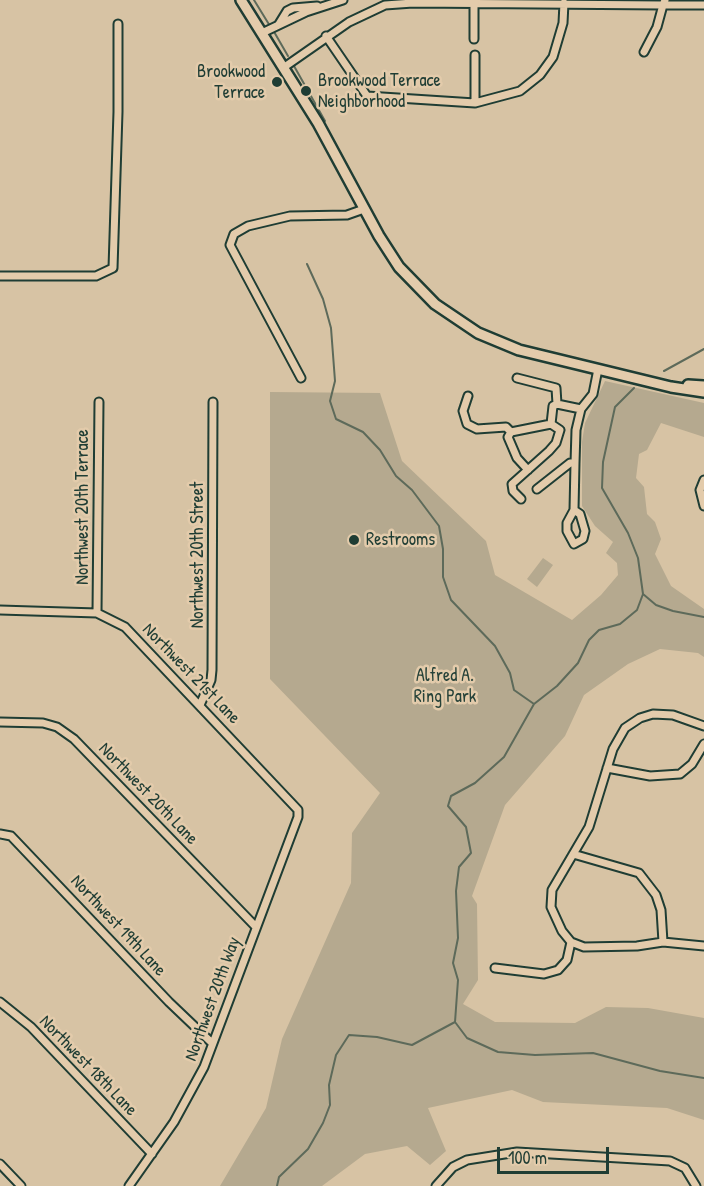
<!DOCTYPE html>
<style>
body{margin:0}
#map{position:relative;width:704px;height:1186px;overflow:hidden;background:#d7c3a4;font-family:"Patrick Hand",sans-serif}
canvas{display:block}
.scale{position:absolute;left:497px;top:1147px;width:112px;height:27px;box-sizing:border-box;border:3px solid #1f3d34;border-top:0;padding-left:8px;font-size:18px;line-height:21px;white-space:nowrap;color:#1f3d34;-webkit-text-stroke:4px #e3cbab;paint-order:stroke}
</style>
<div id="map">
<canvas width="704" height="1186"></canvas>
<div class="scale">100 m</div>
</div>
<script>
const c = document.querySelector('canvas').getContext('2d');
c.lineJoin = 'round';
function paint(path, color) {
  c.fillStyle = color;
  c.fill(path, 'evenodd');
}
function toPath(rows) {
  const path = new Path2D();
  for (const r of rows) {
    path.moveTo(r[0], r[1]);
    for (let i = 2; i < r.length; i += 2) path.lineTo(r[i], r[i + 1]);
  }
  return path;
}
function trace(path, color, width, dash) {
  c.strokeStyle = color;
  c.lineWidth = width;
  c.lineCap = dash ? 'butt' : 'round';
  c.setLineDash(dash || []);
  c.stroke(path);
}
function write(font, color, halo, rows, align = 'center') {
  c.font = font + ' "Patrick Hand",sans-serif';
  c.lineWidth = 5;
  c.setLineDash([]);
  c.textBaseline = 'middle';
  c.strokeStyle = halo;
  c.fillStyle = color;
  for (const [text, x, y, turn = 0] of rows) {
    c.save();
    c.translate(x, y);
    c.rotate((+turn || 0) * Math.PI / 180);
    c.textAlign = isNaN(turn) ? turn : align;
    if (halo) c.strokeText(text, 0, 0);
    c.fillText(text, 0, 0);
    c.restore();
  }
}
paint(toPath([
 [605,381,704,403,704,437,661,423,647,450,639,454,636,478,644,487,647,514,655,522,661,539,655,554,671,586,704,609,704,657,698,653,660,649,628,664,584,695,565,736,505,805,472,896,477,904,478,980,463,1004,495,1022,575,1023,606,1007,648,1008,704,1018,704,1120,667,1108,543,1102,512,1090,428,1108,446,1151,430,1165,407,1146,365,1154,322,1186,220,1186,266,1108,282,1039,351,883,352,833,380,793,270,679,270,392,380,393,402,461,486,541,495,575,572,620,601,595,618,575,617,563,606,553,613,542,595,526,582,506,582,442,585,423],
 [543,558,553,565,537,587,527,579]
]), '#b5a98f');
trace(toPath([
 [254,0,270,26],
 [273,30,288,56],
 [294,66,325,121],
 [307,264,323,299,331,328,335,381,330,401,336,419,363,432,380,450,396,476,412,490,439,526,443,549,443,577,451,600,495,646,510,673,514,690,534,704],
 [664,371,704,349],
 [634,388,615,407,603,462,602,488,628,533,638,558,643,594],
 [643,594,656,605,673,611,704,617],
 [455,1022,467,1038,498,1052,535,1055,593,1053,660,1071,704,1078],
 [277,1186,279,1177,308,1149,323,1123,330,1105,329,1085,336,1055,349,1035,377,1037,412,1045,455,1022,458,980,453,963,458,938,456,891,459,867,471,853,466,827,448,806,451,796,475,783,504,757,534,704,557,686,578,663,589,640,599,630,620,624,637,610,643,594]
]), '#5d6a5a', 2);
const street = toPath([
 [665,0,663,5,704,5],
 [474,4,474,39],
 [279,24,287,11,293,8,317,6],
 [262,33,306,12,343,0],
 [326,36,367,96,475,103],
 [475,55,475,103,520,91,540,75,553,57,563,23,564,3],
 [283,68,349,22,385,5,413,3,663,5,657,27,644,52],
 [0,276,96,276,113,268,118,112,118,24],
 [301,378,230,245,234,234,248,226,290,216,347,215,364,209],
 [517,378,556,388,557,404,581,409,593,394,598,369],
 [468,396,463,411,467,424,477,429,506,427,511,432],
 [551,424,553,406,557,404],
 [704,480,700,490,704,506],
 [537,489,570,463,575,463,576,430,581,409],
 [521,499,513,491,512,484,549,451,556,443,560,430,551,424,511,432,508,437,517,458,528,470],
 [574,510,567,523,567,531,574,544,583,539,585,531,580,514,574,510,575,463],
 [0,610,97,613,125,627,298,810,298,817,204,1067,174,1122,129,1186],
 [97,613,99,402],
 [200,705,211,680,212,670,213,402],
 [0,722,43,723,57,727,74,739,256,927],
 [704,726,673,715,653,714,640,718,625,728,613,749,589,827,552,890,551,907,562,931,571,942,584,947,637,946,663,942,704,946],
 [607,768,650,776,680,774,692,764,704,744],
 [0,834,11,836,169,1002,212,1043],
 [573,854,639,873,656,895,661,910,663,942],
 [495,968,544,974,558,970,567,960,571,942],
 [0,1002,31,1027,152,1154],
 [0,1164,21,1186],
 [436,1186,453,1167,467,1160,517,1152,670,1161,685,1168,696,1186]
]);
const secondary = toPath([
 [241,0,318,123,379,236,399,267,435,304,478,333,519,350,671,387,704,392],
 [688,385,704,386]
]);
trace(street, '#1f3d34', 11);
trace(secondary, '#1f3d34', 14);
trace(street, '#e3cbab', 7);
trace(secondary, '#e3cbab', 9);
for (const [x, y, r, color] of [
 [277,82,6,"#1f3d34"],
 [306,91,6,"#1f3d34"],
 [354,540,6,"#1f3d34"]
]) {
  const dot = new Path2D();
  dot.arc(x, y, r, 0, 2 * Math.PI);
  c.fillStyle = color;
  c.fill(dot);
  trace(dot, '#e3cbab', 2);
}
write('18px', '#1f3d34', '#e3cbab', [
 ["Brookwood",265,72,"right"],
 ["Terrace",265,93,"right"],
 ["Brookwood Terrace",318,81],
 ["Neighborhood",318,102],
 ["Restrooms",366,540]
], 'left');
write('18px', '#1f3d34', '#e3cbab', [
 ["Northwest 20th Terrace",83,507,-90],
 ["Northwest 20th Street",198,555,-90],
 ["Northwest 21st Lane",191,674,46],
 ["Northwest 20th Lane",148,794,46],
 ["Northwest 19th Lane",118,926,47],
 ["Northwest 20th Way",213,999,-70],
 ["Northwest 18th Lane",88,1066,46]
]);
write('18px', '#264239', '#e3cbab', [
 ["Alfred A.",445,676],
 ["Ring Park",445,697]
]);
</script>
